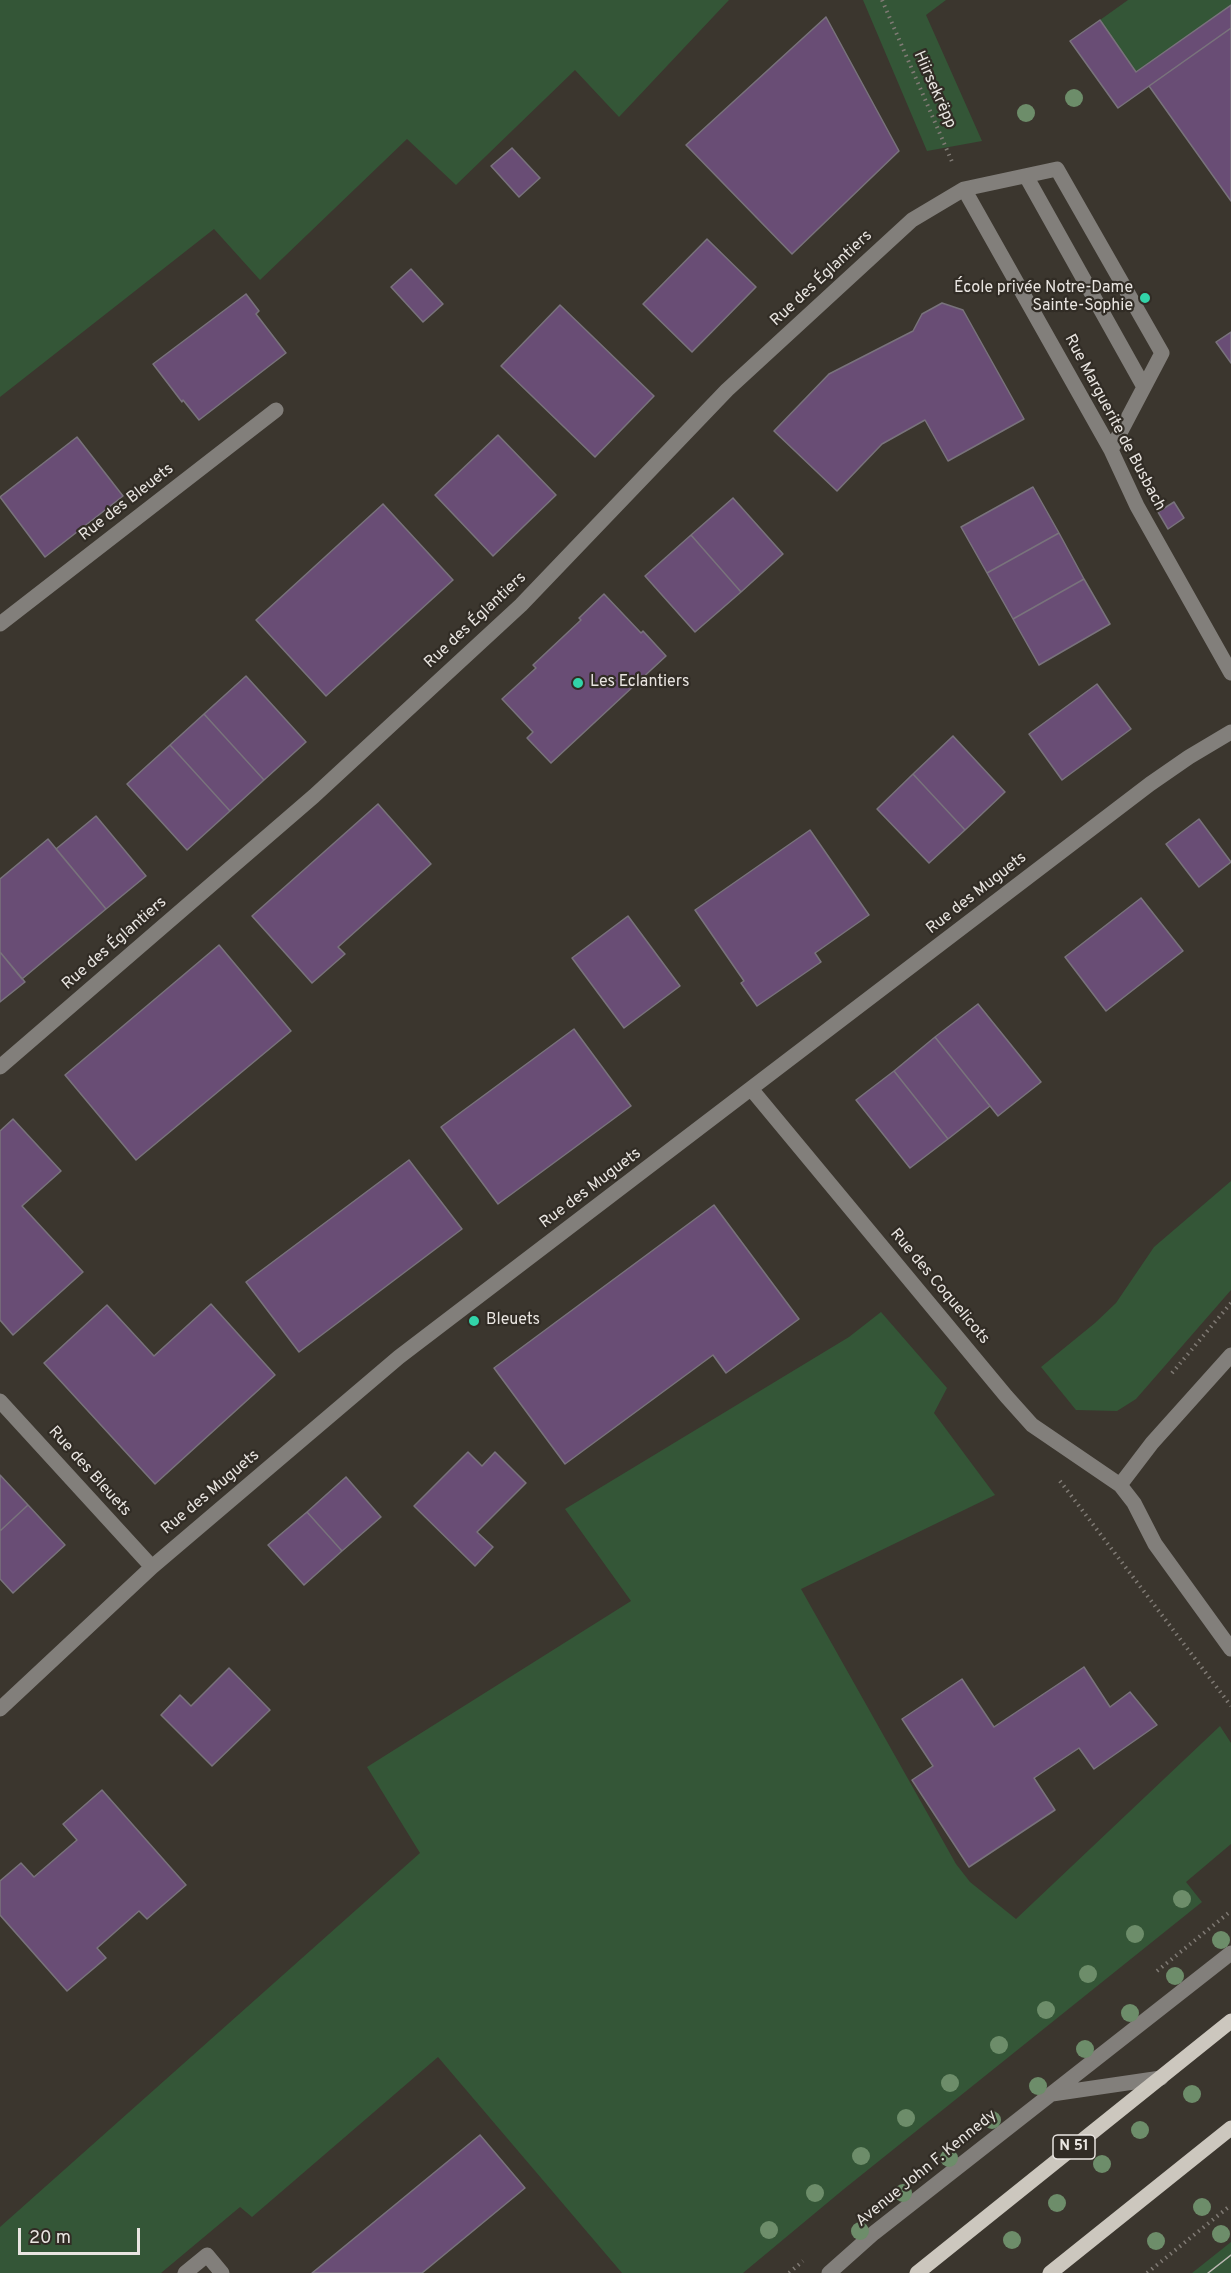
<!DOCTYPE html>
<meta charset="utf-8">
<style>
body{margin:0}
#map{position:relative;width:1231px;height:2273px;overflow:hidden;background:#3b362e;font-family:Overpass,sans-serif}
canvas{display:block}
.scale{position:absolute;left:18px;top:2228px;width:122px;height:27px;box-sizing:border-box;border:3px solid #e9e5e1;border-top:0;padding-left:8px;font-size:18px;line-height:21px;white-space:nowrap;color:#e9e5e1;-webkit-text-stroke:4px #312c25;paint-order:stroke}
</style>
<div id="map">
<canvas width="1231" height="2273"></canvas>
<div class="scale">20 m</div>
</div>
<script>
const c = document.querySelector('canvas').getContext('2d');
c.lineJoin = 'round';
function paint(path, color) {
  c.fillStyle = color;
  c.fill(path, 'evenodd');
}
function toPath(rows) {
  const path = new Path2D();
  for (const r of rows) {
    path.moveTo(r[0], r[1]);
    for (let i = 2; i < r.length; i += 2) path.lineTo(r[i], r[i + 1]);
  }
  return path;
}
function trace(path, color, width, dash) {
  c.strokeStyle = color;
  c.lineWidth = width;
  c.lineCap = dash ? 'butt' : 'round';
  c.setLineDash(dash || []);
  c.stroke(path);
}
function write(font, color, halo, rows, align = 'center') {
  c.font = font + ' Overpass,sans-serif';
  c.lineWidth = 4.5;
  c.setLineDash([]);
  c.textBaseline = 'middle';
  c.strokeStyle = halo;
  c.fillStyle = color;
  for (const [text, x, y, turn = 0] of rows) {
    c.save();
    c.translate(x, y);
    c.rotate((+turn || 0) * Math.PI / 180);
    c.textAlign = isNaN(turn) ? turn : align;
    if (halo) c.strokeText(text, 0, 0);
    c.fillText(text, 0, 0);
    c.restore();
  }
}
paint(toPath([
 [0,0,729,0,619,117,575,70,456,185,407,139,260,280,214,229,0,397],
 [863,0,946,0,926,15,982,141,927,151],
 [1128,0,1231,0,1231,5,1136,72,1100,20],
 [1231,1181,1231,1290,1136,1399,1117,1411,1076,1410,1041,1367,1095,1323,1116,1303,1154,1247],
 [881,1312,947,1388,934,1413,995,1495,801,1589,956,1864,970,1882,1016,1919,1220,1726,1231,1743,1231,1844,1186,1882,1202,1902,844,2189,743,2273,622,2273,438,2057,252,2217,240,2207,161,2273,0,2273,0,2227,420,1853,367,1767,631,1601,565,1509,849,1337],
 [1231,2242,1231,2273,1192,2273]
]), '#345637');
const building = toPath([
 [1231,5,1231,28,1118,108,1070,41,1100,20,1136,72,1231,5],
 [826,17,899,151,792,254,686,145,826,17],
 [1231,28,1231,201,1149,86,1231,28],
 [512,148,540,178,519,197,491,166,512,148],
 [707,239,756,287,692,352,643,304,707,239],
 [411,269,443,304,423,322,391,287,411,269],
 [246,294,259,311,256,314,286,353,199,420,183,400,182,402,153,364,246,294],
 [942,303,963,310,1024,419,948,461,925,420,882,444,837,491,774,431,829,374,913,331,922,314,942,303],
 [560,305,654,396,595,457,501,366,560,305],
 [1231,332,1231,363,1216,342,1231,332],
 [498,435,556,495,493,556,435,495,498,435],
 [77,437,123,496,45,557,0,497,77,437],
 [1033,487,1059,533,987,573,961,527,1033,487],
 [733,498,783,554,741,592,691,535,733,498],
 [1174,502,1184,518,1168,529,1158,512,1174,502],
 [383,504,453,580,326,696,256,620,383,504],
 [1059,533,1084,579,1013,619,987,573,1059,533],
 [691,535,741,592,695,632,645,576,691,535],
 [1084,579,1110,624,1039,665,1013,619,1084,579],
 [604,594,641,633,643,631,666,656,551,763,527,738,533,732,502,699,536,668,533,665,581,620,579,618,604,594],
 [246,676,306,742,264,780,204,714,246,676],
 [1097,684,1131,729,1062,780,1029,734,1097,684],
 [204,714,264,780,230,811,170,745,204,714],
 [953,736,1005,792,965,830,913,774,953,736],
 [170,745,230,811,187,850,127,784,170,745],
 [913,774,965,830,929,863,877,809,913,774],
 [378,804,431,864,338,947,345,954,312,983,252,916,378,804],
 [96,816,146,876,106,909,56,849,96,816],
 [1199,819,1231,862,1199,887,1166,844,1199,819],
 [810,830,869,915,815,953,821,962,757,1006,741,983,744,981,695,910,810,830],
 [48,839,106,909,22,979,0,952,0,879,48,839],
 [1141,898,1183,951,1106,1011,1065,957,1141,898],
 [628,916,680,986,624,1028,572,958,628,916],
 [219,945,291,1031,136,1160,65,1075,219,945],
 [0,952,25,982,0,1002,0,952],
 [978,1004,1041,1082,998,1116,935,1037,978,1004],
 [574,1029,631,1106,498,1204,441,1127,574,1029],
 [935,1037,990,1106,948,1139,894,1071,935,1037],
 [894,1071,948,1139,910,1168,856,1100,894,1071],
 [13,1119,61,1171,22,1206,83,1272,13,1335,0,1320,0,1131,13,1119],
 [409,1160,462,1229,299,1352,246,1282,409,1160],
 [714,1205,799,1319,726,1373,713,1355,565,1464,494,1368,714,1205],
 [211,1304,275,1375,155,1484,44,1363,107,1305,154,1356,211,1304],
 [468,1452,482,1466,495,1452,526,1483,477,1532,493,1547,475,1566,414,1506,468,1452],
 [0,1475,28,1505,0,1531,0,1475],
 [346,1477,381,1517,342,1551,307,1512,346,1477],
 [28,1505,65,1545,13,1593,0,1579,0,1531,28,1505],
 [307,1512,342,1551,304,1585,268,1545,307,1512],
 [1084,1667,1110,1707,1130,1692,1157,1725,1094,1769,1079,1748,1034,1778,1055,1810,969,1867,912,1780,933,1766,902,1719,962,1679,994,1727,1084,1667],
 [229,1668,270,1710,212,1766,161,1715,180,1695,191,1706,229,1668],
 [102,1790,186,1885,147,1919,139,1911,97,1948,106,1958,67,1991,0,1915,0,1881,21,1863,34,1877,77,1840,63,1824,102,1790],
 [480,2135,525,2188,422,2273,312,2273,480,2135]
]);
paint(building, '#694d75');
trace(building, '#79737c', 1.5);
trace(toPath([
 [882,0,953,164],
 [1172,1373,1231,1303],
 [1060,1481,1231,1706],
 [1157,1971,1231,1911],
 [789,2273,803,2261],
 [1147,2273,1231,2205]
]), '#807b75', 4, [1.5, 4.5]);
trace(toPath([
 [1026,176,1144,387],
 [964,189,1111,450,1137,506,1231,673],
 [0,624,276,410],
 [0,1067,314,796,521,605,727,390,912,220,964,189,1057,169,1162,353,1111,450],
 [752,1090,1006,1396,1032,1425,1120,1485,1134,1503,1155,1544,1231,1649],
 [0,1401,152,1567],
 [1120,1485,1152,1443,1231,1355],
 [0,1709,152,1567,399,1357,1150,784,1189,757,1231,732],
 [1052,2094,1161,2078],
 [185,2273,207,2255,222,2273],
 [829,2273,874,2233,1231,1953]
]), '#827f7b', 15);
trace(toPath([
 [917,2273,1231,2021],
 [1050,2273,1231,2128]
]), '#ccc7be', 15);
trace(toPath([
 [1208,2273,1231,2255]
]), '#bbb7b2', 1.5);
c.fillStyle = '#6d8d6a';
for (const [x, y] of [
 [1074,98],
 [1026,113],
 [1182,1899],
 [1135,1934],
 [1221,1940],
 [1088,1974],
 [1175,1976],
 [1046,2010],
 [1130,2013],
 [999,2045],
 [1085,2049],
 [950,2083],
 [1038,2086],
 [1192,2094],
 [906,2118],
 [992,2120],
 [1140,2130],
 [861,2156],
 [949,2158],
 [1102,2164],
 [815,2193],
 [903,2193],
 [1057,2203],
 [1202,2207],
 [769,2230],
 [860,2231],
 [1221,2234],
 [1012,2240],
 [1156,2241]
]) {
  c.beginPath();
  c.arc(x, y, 9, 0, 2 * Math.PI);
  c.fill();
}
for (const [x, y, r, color] of [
 [1145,298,6,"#32d4a9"],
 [578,683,6,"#32d4a9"],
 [474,1321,6,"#32d4a9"]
]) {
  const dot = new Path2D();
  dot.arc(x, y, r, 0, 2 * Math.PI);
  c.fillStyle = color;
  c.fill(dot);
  trace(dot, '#312c25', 2);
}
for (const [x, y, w] of [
 [1074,2147,42]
]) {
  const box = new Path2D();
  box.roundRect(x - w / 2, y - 12, w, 24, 4.5);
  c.fillStyle = '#312c25';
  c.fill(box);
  trace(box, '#e9e5e1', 1.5);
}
write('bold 15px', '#e9e5e1', null, [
 ["N 51",1074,2147]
]);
write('16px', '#e9e5e1', '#312c25', [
 ["Hiirsekrëpp",934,90,66],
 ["Rue des Églantiers",822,279,-43],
 ["Rue Marguerite de Busbach",1114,423,62],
 ["Rue des Bleuets",127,503,-38],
 ["Rue des Églantiers",476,621,-43],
 ["Rue des Muguets",977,894,-38],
 ["Rue des Églantiers",115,944,-41],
 ["Rue des Muguets",591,1189,-37],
 ["Rue des Coquelicots",939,1287,50],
 ["Rue des Bleuets",89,1472,48],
 ["Rue des Muguets",211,1493,-40],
 ["Avenue John F. Kennedy",927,2169,-39]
]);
write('16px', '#e9e5e1', '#312c25', [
 ["École privée Notre-Dame",1133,289,"right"],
 ["Sainte-Sophie",1133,307,"right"],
 ["Les Eclantiers",590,683],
 ["Bleuets",486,1321]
], 'left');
</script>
